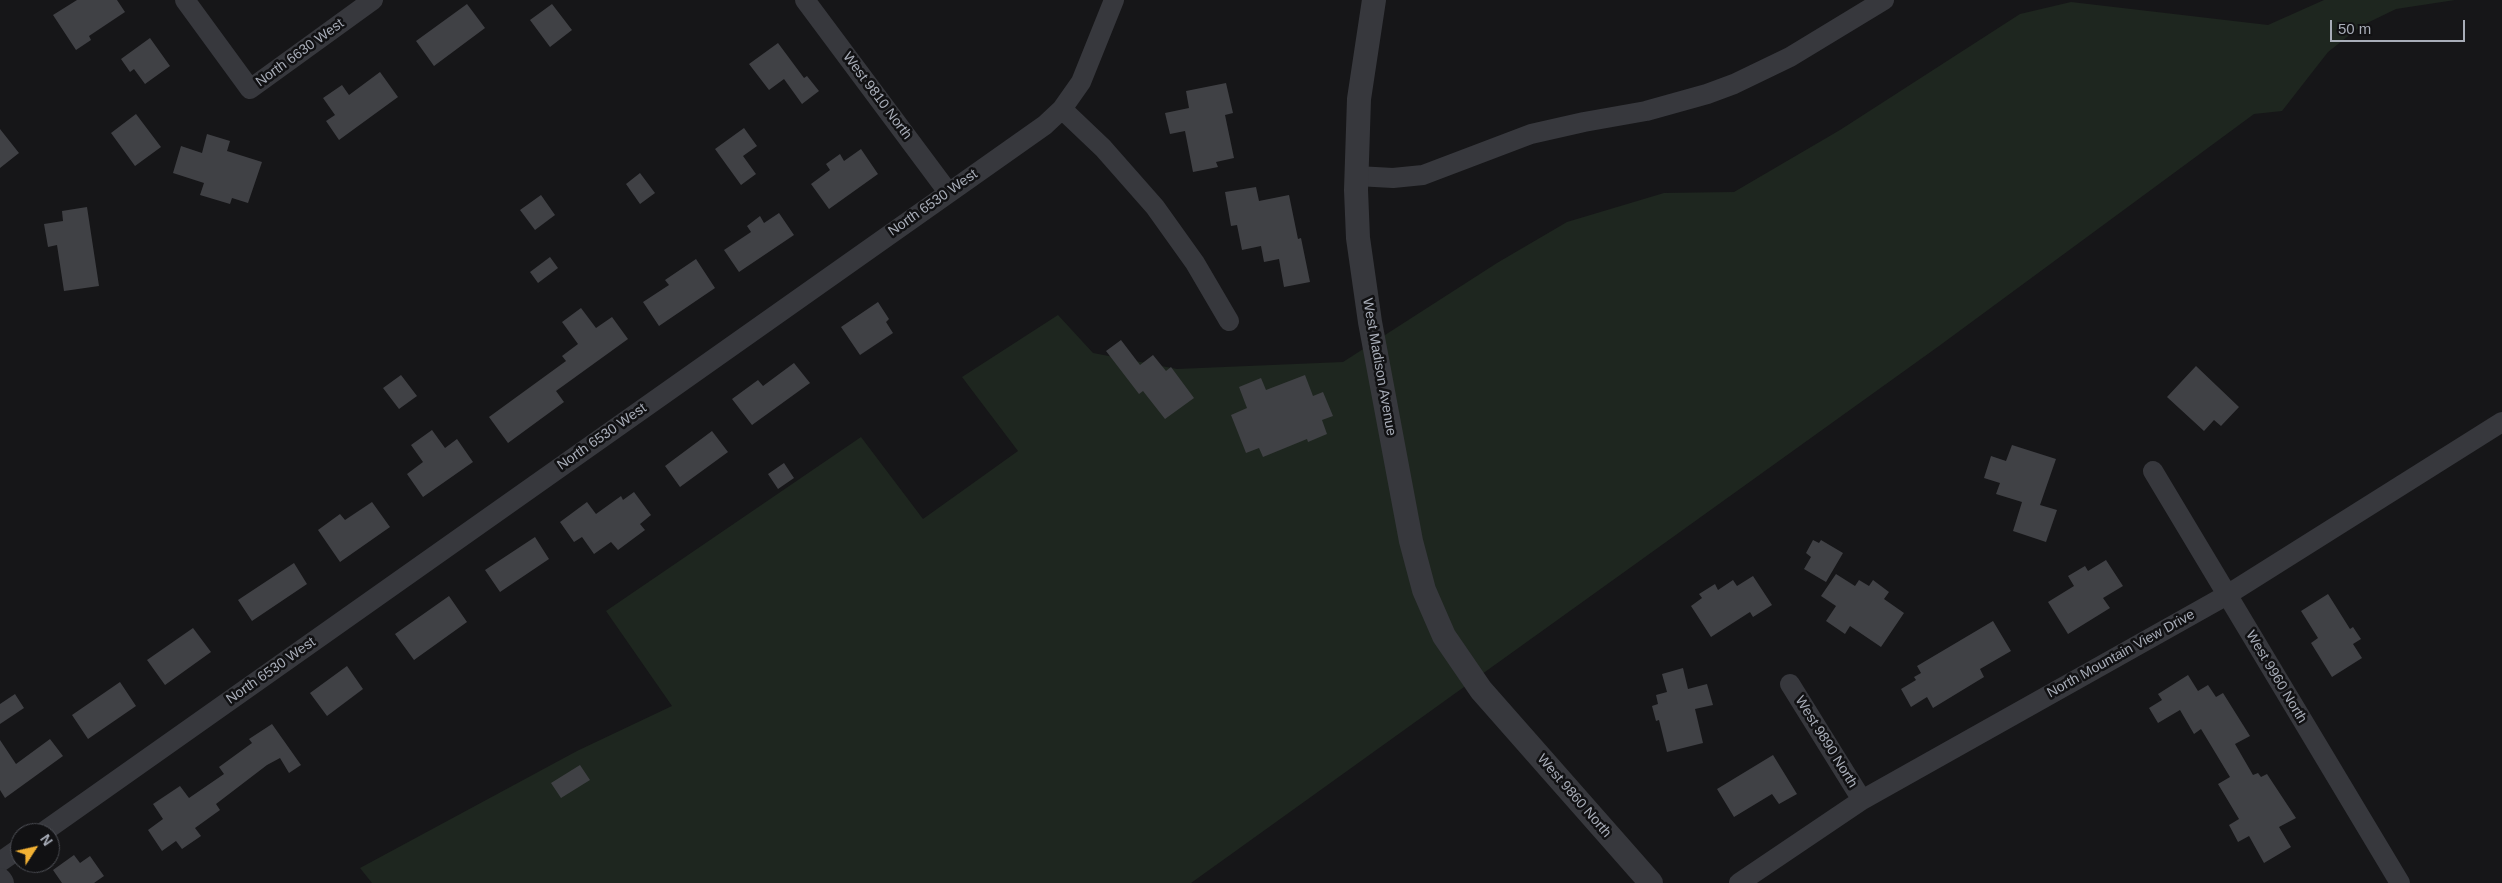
<!DOCTYPE html>
<style>
body{margin:0}
#map{position:relative;width:2502px;height:883px;overflow:hidden;background:#161618;font-family:Arial,sans-serif}
canvas{display:block}
.north{position:absolute;left:10px;top:823px;width:50px;height:50px;box-sizing:border-box;background:#111113;border:1px solid #4d4f55;border-radius:50%;rotate:55deg;font-size:14px;font-weight:700;line-height:20px;text-align:center;color:#a8adb8}
.north::after{content:'';display:block;margin:auto;width:18px;height:22px;background:#f2b134;clip-path:polygon(50% 0,100% 100%,50% 72%,0 100%)}
.scale{position:absolute;left:2330px;top:20px;width:135px;height:22px;box-sizing:border-box;border:2px solid #a8adb8;border-top:0;padding-left:6px;font-size:15px;line-height:18px;white-space:nowrap;color:#a8adb8;-webkit-text-stroke:4px #111113;paint-order:stroke}
</style>
<div id="map">
<canvas width="2502" height="883"></canvas>
<div class="north">N</div>
<div class="scale">50 m</div>
</div>
<script>
const c = document.querySelector('canvas').getContext('2d');
c.lineJoin = 'round';
function paint(path, color) {
  c.fillStyle = color;
  c.fill(path, 'evenodd');
}
function toPath(rows) {
  const path = new Path2D();
  for (const r of rows) {
    path.moveTo(r[0], r[1]);
    for (let i = 2; i < r.length; i += 2) path.lineTo(r[i], r[i + 1]);
  }
  return path;
}
function trace(path, color, width, dash) {
  c.strokeStyle = color;
  c.lineWidth = width;
  c.lineCap = dash ? 'butt' : 'round';
  c.setLineDash(dash || []);
  c.stroke(path);
}
function write(font, color, halo, rows, align = 'center') {
  c.font = font + ' Arial,sans-serif';
  c.lineWidth = 5;
  c.setLineDash([]);
  c.textBaseline = 'middle';
  c.strokeStyle = halo;
  c.fillStyle = color;
  for (const [text, x, y, turn = 0] of rows) {
    c.save();
    c.translate(x, y);
    c.rotate((+turn || 0) * Math.PI / 180);
    c.textAlign = isNaN(turn) ? turn : align;
    if (halo) c.strokeText(text, 0, 0);
    c.fillText(text, 0, 0);
    c.restore();
  }
}
paint(toPath([
 [2324,0,2455,0,2396,9,2361,26,2328,52,2282,111,2254,114,1939,346,1191,883,372,883,360,868,577,751,672,706,606,611,861,437,923,519,1018,451,962,377,1058,315,1093,353,1177,369,1343,362,1497,263,1567,222,1664,193,1734,192,1840,130,2020,14,2071,2,2268,25]
]), '#1e261f');
paint(toPath([
 [77,0,117,0,125,12,89,36,91,40,76,50,53,15],
 [467,4,485,28,434,66,416,41],
 [552,4,572,30,550,47,530,20],
 [150,38,170,66,145,84,134,69,130,72,121,59],
 [778,43,804,78,807,76,819,91,802,104,784,79,769,90,749,64],
 [380,72,398,97,339,140,326,121,335,115,323,98,342,85,349,95],
 [1226,83,1233,113,1225,115,1234,158,1216,162,1218,167,1193,172,1185,131,1170,134,1165,113,1189,108,1186,91],
 [136,114,161,147,135,166,111,133],
 [744,128,757,146,743,156,756,174,741,185,715,149],
 [0,129,19,153,0,168],
 [207,134,230,141,227,151,262,162,248,203,232,198,230,204,200,195,204,183,173,173,181,146,202,153],
 [861,149,878,174,829,209,811,184,830,170,826,164,840,154,844,161],
 [640,173,655,193,640,204,626,184],
 [1256,187,1259,201,1289,195,1298,239,1301,238,1310,282,1284,287,1279,259,1264,262,1261,246,1242,250,1237,225,1231,226,1225,192],
 [541,195,555,215,535,230,520,210],
 [87,207,99,286,64,291,57,245,48,247,44,224,63,221,62,211],
 [779,213,794,235,739,272,724,250,751,232,747,226,760,216,764,223],
 [550,257,558,268,538,283,530,272],
 [696,259,715,288,659,326,643,302,669,285,665,280],
 [878,302,889,319,886,322,893,333,860,355,841,327],
 [581,308,596,328,612,317,628,339,556,391,564,402,508,443,489,417,566,361,562,356,578,344,562,322],
 [1121,340,1140,365,1153,355,1166,371,1171,367,1194,398,1165,419,1143,391,1139,394,1106,351],
 [794,363,810,383,752,425,732,399,758,380,763,386],
 [2196,366,2239,407,2221,426,2214,420,2204,431,2167,397],
 [401,375,417,396,399,409,383,388],
 [1305,375,1313,396,1323,392,1333,416,1322,420,1327,434,1308,442,1307,439,1263,457,1259,448,1246,453,1231,415,1247,408,1239,387,1261,378,1266,390],
 [432,430,445,448,457,439,473,462,423,497,407,474,423,462,411,445],
 [712,431,728,452,680,487,665,466],
 [2012,445,2056,459,2040,505,2057,510,2046,542,2013,531,2022,502,1996,494,2000,483,1984,478,1991,456,2006,461],
 [784,463,794,478,778,489,768,474],
 [634,492,651,515,640,524,645,530,618,550,611,542,594,554,582,537,574,542,560,522,587,502,596,514,621,496,623,500],
 [372,502,390,527,340,562,318,530,340,514,345,520],
 [535,537,549,559,500,592,485,570],
 [1813,540,1819,543,1821,540,1843,553,1826,582,1804,569,1811,557,1806,553],
 [2106,560,2123,586,2103,598,2110,608,2068,634,2048,602,2074,586,2068,576,2085,566,2088,571],
 [294,563,307,584,252,621,238,600],
 [1836,574,1855,586,1859,580,1869,586,1873,580,1889,592,1884,599,1904,613,1881,647,1850,626,1845,634,1826,621,1836,606,1821,596],
 [1753,576,1772,605,1753,617,1750,612,1711,637,1691,606,1702,598,1699,594,1715,584,1718,590,1733,580,1737,586],
 [2328,594,2350,629,2353,627,2361,639,2353,644,2362,658,2332,677,2311,643,2318,638,2301,611],
 [449,596,467,622,414,660,395,634],
 [1993,621,2011,651,1980,669,1984,677,1933,708,1927,697,1911,707,1901,689,1916,680,1914,677,1921,673,1917,666],
 [193,628,211,652,165,685,147,660],
 [347,666,363,689,327,716,310,693],
 [1683,668,1688,689,1707,684,1713,705,1695,709,1703,743,1667,752,1659,720,1656,721,1652,706,1658,704,1656,695,1667,692,1662,674],
 [2188,675,2198,691,2208,685,2216,697,2223,693,2250,736,2235,744,2253,775,2258,773,2261,777,2267,774,2296,818,2279,827,2291,847,2264,863,2249,836,2238,842,2229,825,2239,819,2218,784,2230,777,2201,729,2194,734,2180,710,2158,723,2149,708,2162,700,2158,694],
 [120,682,136,706,88,739,72,715],
 [15,694,24,708,0,724,0,704],
 [272,724,301,765,289,773,280,758,267,765,216,804,220,810,195,828,201,836,182,849,176,841,162,851,148,830,163,819,153,804,180,786,189,798,224,774,219,767,252,743,249,739],
 [50,739,63,756,5,798,0,790,0,740,16,764],
 [1773,755,1797,794,1779,804,1772,794,1734,817,1717,789],
 [580,765,590,780,561,798,551,783],
 [74,855,80,863,90,856,104,876,94,883,62,883,53,870]
]), '#404145');
trace(toPath([
 [185,0,250,89,373,0],
 [805,0,948,192],
 [1062,109,1103,148,1155,207,1195,263,1229,321],
 [1357,176,1393,178,1423,175,1531,134,1584,122,1646,111,1707,94,1734,84,1790,57,1884,0],
 [2153,471,2400,883],
 [1790,684,1862,800],
 [42,833,1045,125,1062,109,1081,82,1114,0],
 [0,862,20,848],
 [1739,883,1862,800,2227,595,2502,422]
]), '#37383d', 20);
trace(toPath([
 [1374,0,1359,99,1356,190,1358,238,1370,322,1411,541,1424,590,1444,636,1481,690,1651,883],
 [0,880,2,883]
]), '#37383d', 24);
write('14px', '#a8adb8', '#111113', [
 ["North 6630 West",300,53,-36],
 ["West 9810 North",877,96,53],
 ["North 6530 West",933,203,-35],
 ["West Madison Avenue",1379,367,80],
 ["North 6530 West",602,437,-35],
 ["North Mountain View Drive",2121,654,-29],
 ["North 6530 West",271,671,-35],
 ["West 9960 North",2276,677,59],
 ["West 9890 North",1826,742,58],
 ["West 9860 North",1574,796,49]
]);
</script>
